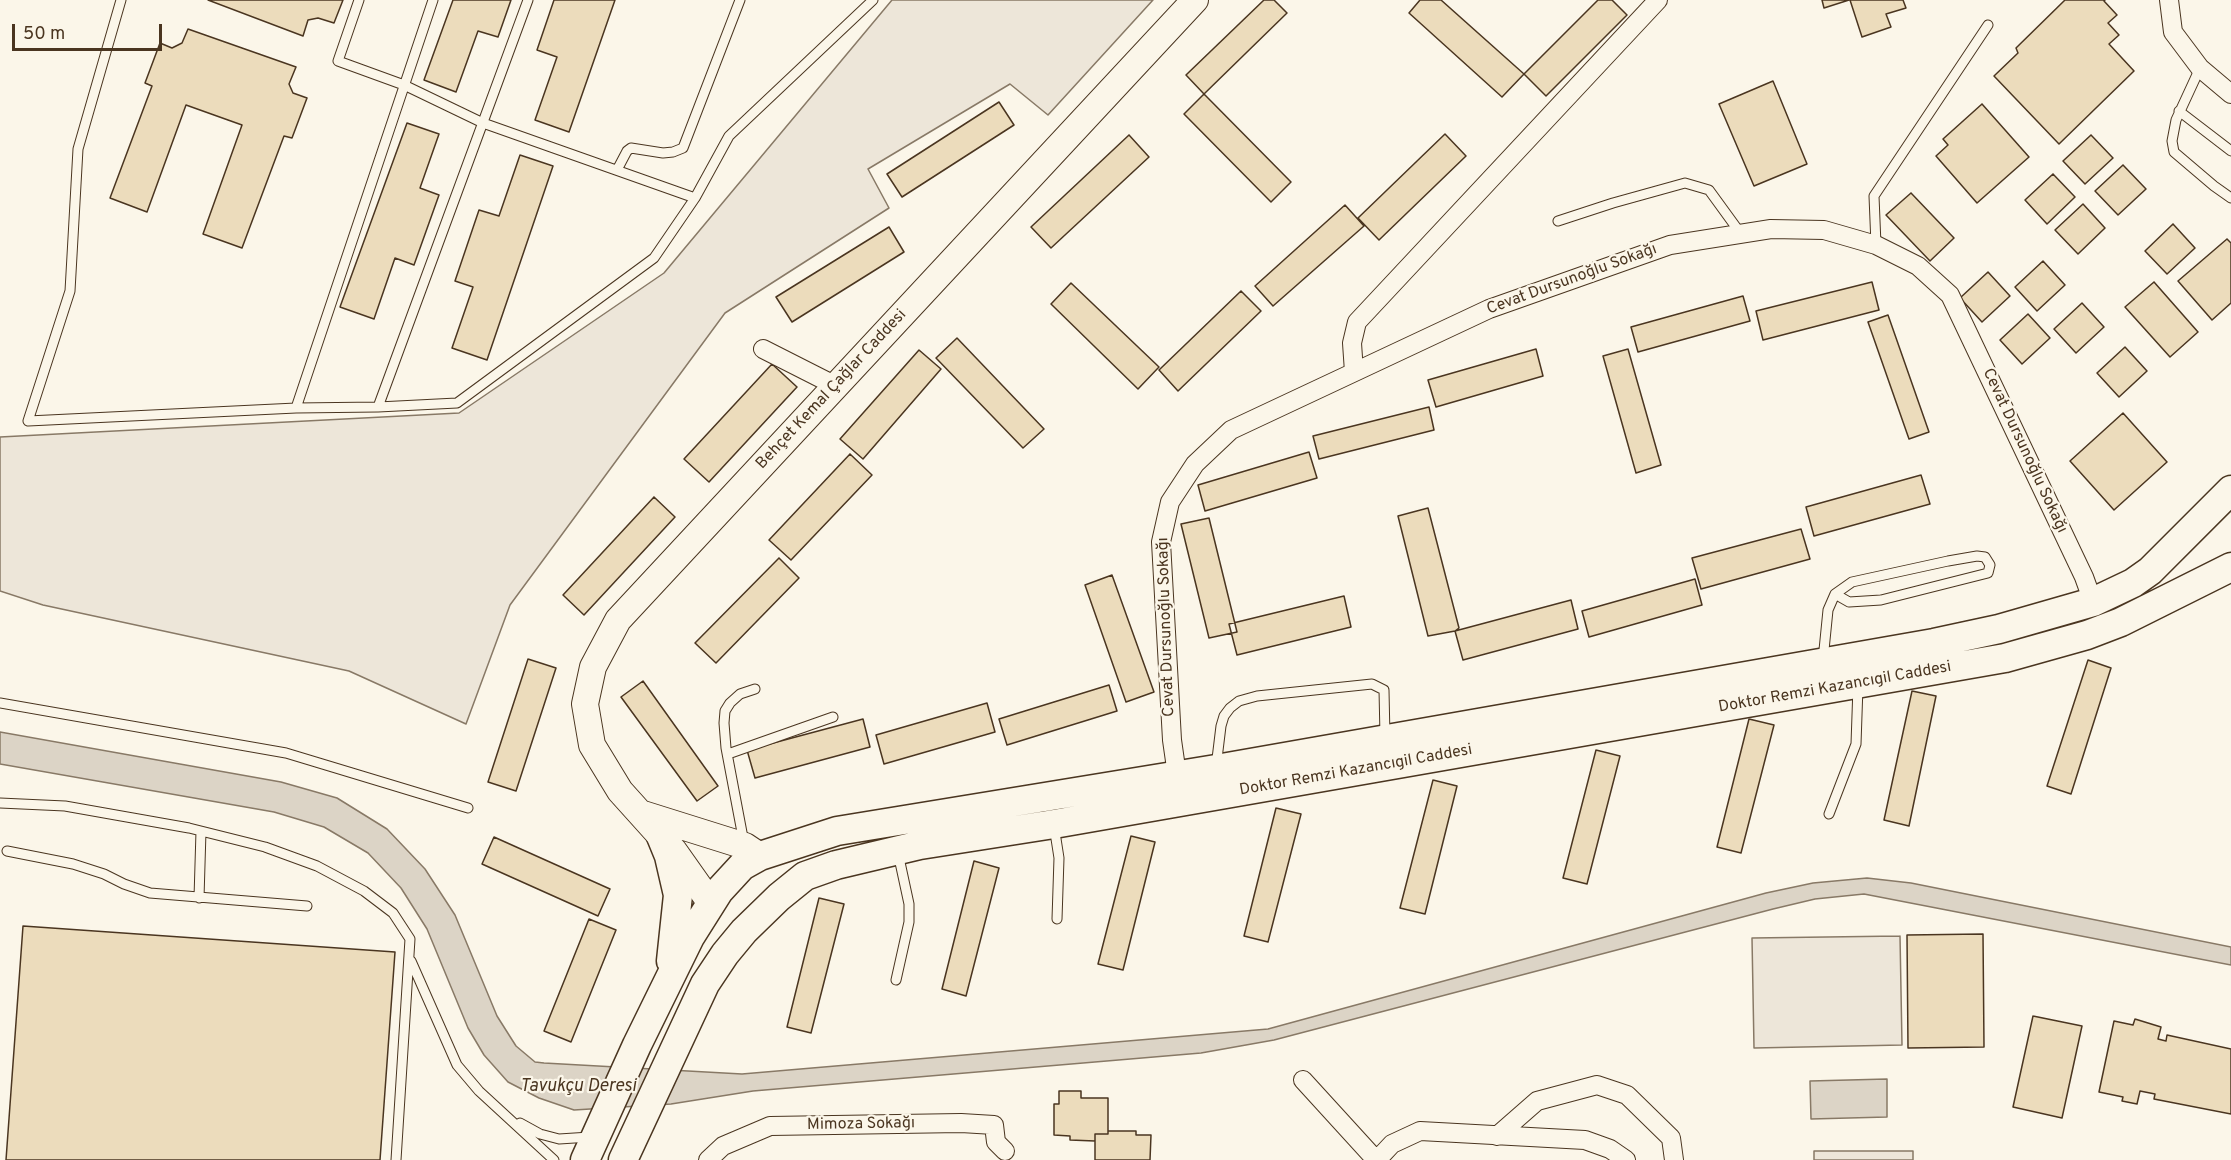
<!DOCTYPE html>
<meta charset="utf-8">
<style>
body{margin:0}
#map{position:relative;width:2231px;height:1160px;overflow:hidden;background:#fbf6e9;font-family:Overpass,sans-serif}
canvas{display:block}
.scale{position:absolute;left:12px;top:24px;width:150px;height:27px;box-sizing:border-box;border:3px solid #4a3520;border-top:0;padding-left:8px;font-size:18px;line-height:21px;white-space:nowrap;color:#4a3520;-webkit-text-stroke:4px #fbf6e9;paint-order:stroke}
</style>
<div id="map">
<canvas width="2231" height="1160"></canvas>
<div class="scale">50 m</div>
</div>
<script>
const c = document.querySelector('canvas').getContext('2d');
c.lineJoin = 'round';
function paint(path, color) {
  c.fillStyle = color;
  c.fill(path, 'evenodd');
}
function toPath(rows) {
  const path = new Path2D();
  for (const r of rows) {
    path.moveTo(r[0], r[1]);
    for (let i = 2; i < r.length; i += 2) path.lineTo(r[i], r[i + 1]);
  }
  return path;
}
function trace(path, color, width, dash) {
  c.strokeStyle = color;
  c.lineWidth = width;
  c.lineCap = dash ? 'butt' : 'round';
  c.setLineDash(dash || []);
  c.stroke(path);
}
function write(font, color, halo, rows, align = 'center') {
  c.font = font + ' Overpass,sans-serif';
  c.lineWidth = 4.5;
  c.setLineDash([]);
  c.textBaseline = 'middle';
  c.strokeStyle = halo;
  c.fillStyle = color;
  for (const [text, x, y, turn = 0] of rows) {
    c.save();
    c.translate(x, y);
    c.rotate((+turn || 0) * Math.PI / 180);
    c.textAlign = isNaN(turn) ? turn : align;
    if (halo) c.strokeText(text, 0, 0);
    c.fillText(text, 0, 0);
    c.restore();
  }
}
const green = toPath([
 [892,0,1153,0,1048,115,1010,84,868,169,889,208,725,313,510,605,466,724,349,671,43,605,0,591,0,437,459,413,664,273,892,0],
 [1900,936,1902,1045,1754,1048,1752,938,1900,936],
 [1814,1151,1913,1151,1913,1160,1814,1160,1814,1151]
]);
paint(green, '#ede6d9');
trace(green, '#887966', 1.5);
const water = toPath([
 [0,732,281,782,337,798,387,829,425,869,455,915,497,1016,516,1046,535,1062,544,1063,742,1074,1268,1029,1766,893,1813,883,1867,878,1911,883,2231,947,2231,965,1864,894,1815,899,1773,909,1274,1040,1201,1053,753,1091,671,1104,574,1110,539,1098,508,1082,484,1055,468,1028,427,929,401,888,368,853,324,827,274,812,0,764,0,732],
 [1887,1079,1887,1117,1811,1119,1810,1081,1887,1079]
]);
paint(water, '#dcd4c6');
trace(water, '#887966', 1.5);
const building = toPath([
 [208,0,343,0,334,23,318,18,308,20,303,36,208,0],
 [453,0,511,0,498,37,478,31,456,92,424,80,453,0],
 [554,0,615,0,569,132,535,120,557,57,537,50,554,0],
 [1264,0,1274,0,1287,13,1204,94,1186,75,1264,0],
 [1420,0,1441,0,1524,74,1502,97,1409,13,1420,0],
 [1598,0,1612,0,1627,15,1546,96,1524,74,1598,0],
 [1822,0,1849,0,1824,8,1822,0],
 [1850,0,1903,0,1906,8,1886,14,1891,27,1862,37,1850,0],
 [2065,0,2105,0,2104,1,2117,15,2108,23,2119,35,2109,44,2134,71,2059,144,1994,76,2018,53,2016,48,2065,0],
 [188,29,296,67,289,84,293,93,307,98,292,138,284,136,242,248,203,234,242,125,186,105,147,212,110,198,152,86,145,83,160,43,172,48,182,43,188,29],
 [1773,81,1807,164,1754,186,1719,104,1773,81],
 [1204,94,1291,182,1271,202,1184,114,1204,94],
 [999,102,1014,125,902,197,887,174,999,102],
 [1982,104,2029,157,1977,203,1936,156,1948,145,1943,139,1982,104],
 [407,123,439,134,420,188,439,195,414,265,395,258,374,319,340,307,407,123],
 [1445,134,1466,156,1379,240,1358,218,1445,134],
 [1129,135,1149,157,1051,248,1031,227,1129,135],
 [2091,135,2113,158,2085,184,2063,161,2091,135],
 [520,155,553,166,487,360,452,348,473,287,455,281,479,210,499,216,520,155],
 [2123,165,2146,189,2118,215,2095,191,2123,165],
 [2053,174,2075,197,2047,224,2025,200,2053,174],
 [1911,193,1954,238,1930,261,1886,215,1911,193],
 [2083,204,2105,228,2078,254,2055,230,2083,204],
 [1345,205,1364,226,1273,306,1255,286,1345,205],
 [2173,224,2195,248,2167,274,2145,251,2173,224],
 [889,227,904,252,792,322,776,297,889,227],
 [2227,239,2231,243,2231,303,2212,320,2178,281,2227,239],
 [2043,261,2065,285,2037,311,2015,287,2043,261],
 [1988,272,2010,296,1982,322,1960,298,1988,272],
 [1872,282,1879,310,1763,340,1756,311,1872,282],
 [2154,282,2198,332,2170,357,2125,307,2154,282],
 [1071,283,1159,367,1138,389,1051,304,1071,283],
 [1241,291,1261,311,1178,391,1159,370,1241,291],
 [1743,296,1750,321,1638,352,1631,327,1743,296],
 [2082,303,2104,327,2076,353,2054,329,2082,303],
 [2028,314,2050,338,2022,364,2000,340,2028,314],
 [1888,315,1929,432,1909,439,1868,322,1888,315],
 [957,338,1044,429,1023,448,936,358,957,338],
 [2125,347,2147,371,2119,397,2097,373,2125,347],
 [1536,349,1543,376,1436,407,1428,380,1536,349],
 [1628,349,1661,465,1636,473,1603,356,1628,349],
 [919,350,941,369,863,459,840,439,919,350],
 [772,364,797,387,709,482,684,459,772,364],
 [1429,407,1434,430,1319,459,1313,436,1429,407],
 [2123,413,2167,462,2114,510,2070,461,2123,413],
 [1309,452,1317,478,1205,511,1198,485,1309,452],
 [850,454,872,475,791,560,769,540,850,454],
 [1921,475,1930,504,1814,536,1806,507,1921,475],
 [654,497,675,517,584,615,563,595,654,497],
 [1428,508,1459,628,1455,631,1428,636,1398,516,1428,508],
 [1209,518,1237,632,1209,638,1181,524,1209,518],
 [1801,529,1810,559,1701,589,1692,558,1801,529],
 [779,558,799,578,716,663,695,643,779,558],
 [1112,575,1154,692,1126,702,1085,585,1112,575],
 [1695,579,1702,605,1589,637,1582,611,1695,579],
 [1344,596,1351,627,1237,655,1229,624,1344,596],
 [1571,600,1578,629,1463,660,1455,631,1571,600],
 [528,659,556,668,516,791,488,782,528,659],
 [2088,660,2111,668,2071,794,2047,786,2088,660],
 [643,681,718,786,697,801,621,697,643,681],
 [1109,685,1117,711,1007,745,999,719,1109,685],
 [1912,691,1936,696,1909,826,1884,820,1912,691],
 [987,703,995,732,884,764,876,735,987,703],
 [863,719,870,747,755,778,747,750,863,719],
 [1749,719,1774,725,1741,853,1717,847,1749,719],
 [1596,750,1620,756,1587,884,1563,878,1596,750],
 [1433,780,1457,786,1425,914,1400,908,1433,780],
 [1276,808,1301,814,1268,942,1244,936,1276,808],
 [1131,836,1155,842,1123,970,1098,964,1131,836],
 [494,837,610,889,598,916,482,864,494,837],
 [974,861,999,868,966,996,942,989,974,861],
 [819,898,844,904,811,1033,787,1027,819,898],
 [589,919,616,930,571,1042,544,1031,589,919],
 [23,926,395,952,380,1160,6,1160,23,926],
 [1983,934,1984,1047,1908,1048,1907,935,1983,934],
 [2033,1016,2082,1026,2062,1118,2013,1107,2033,1016],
 [2135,1019,2161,1027,2158,1039,2166,1041,2167,1035,2231,1049,2231,1114,2154,1099,2155,1094,2140,1091,2137,1104,2122,1101,2123,1097,2099,1092,2114,1021,2133,1025,2135,1019],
 [1059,1091,1081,1091,1081,1098,1108,1098,1108,1134,1095,1134,1095,1141,1070,1140,1070,1136,1054,1135,1054,1104,1059,1104,1059,1091],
 [1108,1131,1136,1131,1136,1135,1151,1135,1150,1160,1095,1160,1095,1134,1108,1134,1108,1131]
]);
paint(building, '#ecdcbc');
trace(building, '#4a3520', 1.5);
const lane = toPath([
 [121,0,78,149,70,291,28,421,296,408,378,407,457,403,654,258,695,198,729,136,873,0],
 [359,0,338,61,404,85,483,123,695,198],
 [2200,68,2176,120,2172,141,2174,152,2214,186,2231,198],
 [2179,111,2231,151],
 [617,170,627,151,631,148,663,153,673,152,683,148,740,0],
 [1558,221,1613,203,1685,183,1709,190,1741,234],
 [1876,245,1874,196,1988,25],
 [378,407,528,0],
 [296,408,433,0],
 [1823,660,1828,610,1835,594,1852,582,1948,561,1977,556,1985,557,1990,565,1988,573,1881,600,1849,602,1835,594],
 [0,703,286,753,468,808],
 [728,754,833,717],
 [1216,767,1221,726,1224,716,1230,708,1239,701,1257,696,1372,684,1384,690,1385,737],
 [0,803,65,806,189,828,265,847,317,866,364,891,393,913,410,939,396,1160],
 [1829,814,1856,744,1858,686],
 [1054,826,1059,858,1057,919],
 [744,843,726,748,724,723,725,711,730,703,740,694,755,689],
 [7,851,73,864,104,874,124,884,150,893,307,906],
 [199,898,201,831],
 [411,961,457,1065,479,1091,554,1160],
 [896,980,909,922,909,904,898,853],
 [520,1123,540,1134,559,1139,590,1137]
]);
const street = toPath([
 [2169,0,2173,32,2200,68,2231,94],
 [763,349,836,386],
 [1354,372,1352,343,1357,322,1658,0],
 [1177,775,1172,740,1161,542,1170,502,1195,464,1231,430,1489,309,1670,245,1771,229,1824,230,1876,245,1918,266,1950,295,2084,577,2093,602],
 [1303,1080,1376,1160],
 [1497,1136,1537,1101,1597,1085,1627,1095,1671,1138,1674,1160],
 [708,1160,723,1146,770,1126,961,1123,994,1125,996,1142,1005,1151],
 [1377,1160,1392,1144,1420,1131,1585,1140,1610,1149,1626,1160]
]);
const secondary = toPath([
 [643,814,745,846,760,856],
 [710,902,674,851,620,791,592,745,585,704,593,667,618,620,1195,0]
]);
const primary = toPath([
 [660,834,669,856,678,895,671,961],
 [585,1160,637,1045,690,937,719,891,742,866,760,856,837,831,1216,769,1934,643,1999,629,2093,602,2133,583,2150,571,2231,490],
 [623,1160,705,984,725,954,744,931,779,897,805,876,836,865,920,845,1054,824,2005,658,2087,635,2121,622,2231,567]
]);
trace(lane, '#4a3520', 11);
trace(street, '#4a3520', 20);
trace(secondary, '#4a3520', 28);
trace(primary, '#4a3520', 31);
trace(lane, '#fbf6e9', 9);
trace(street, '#fbf6e9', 18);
trace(secondary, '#fbf6e9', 26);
trace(primary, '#fbf6e9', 28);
write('16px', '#4a3520', '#fbf6e9', [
 ["Cevat Dursunoğlu Sokağı",1572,280,-20],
 ["Behçet Kemal Çağlar Caddesi",832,390,-47],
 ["Cevat Dursunoğlu Sokağı",2024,451,65],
 ["Cevat Dursunoğlu Sokağı",1167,627,-92],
 ["Doktor Remzi Kazancıgil Caddesi",1835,688,-10],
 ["Doktor Remzi Kazancıgil Caddesi",1356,771,-10],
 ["Mimoza Sokağı",861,1125,-1]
]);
write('italic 18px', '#4a3520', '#fbf6e9', [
 ["Tavukçu Deresi",578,1087]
]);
</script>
